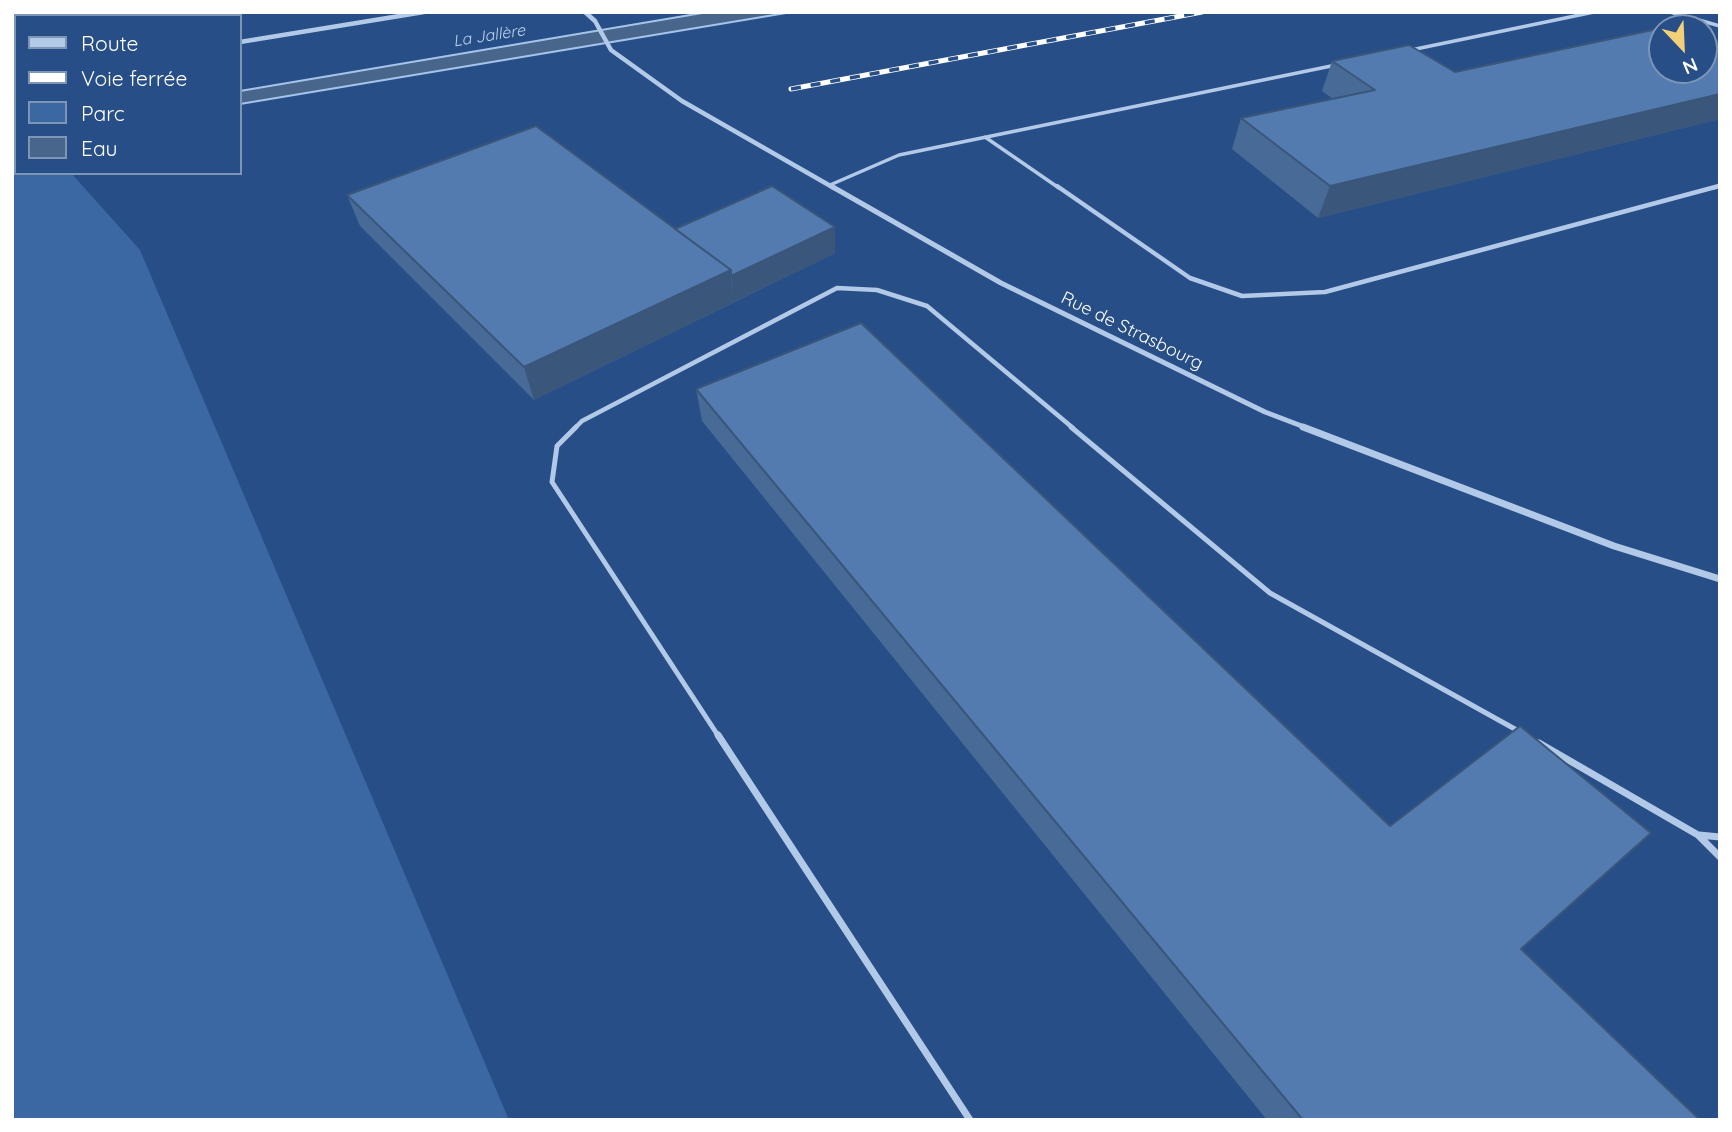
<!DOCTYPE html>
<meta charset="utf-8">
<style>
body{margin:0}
#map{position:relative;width:1732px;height:1132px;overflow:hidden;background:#274e86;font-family:Quicksand,sans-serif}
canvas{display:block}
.frame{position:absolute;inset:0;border:14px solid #fff;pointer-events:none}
.legend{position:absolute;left:14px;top:14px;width:228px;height:161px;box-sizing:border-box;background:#274e86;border:2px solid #7d95b6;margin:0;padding:9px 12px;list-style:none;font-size:21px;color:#fff}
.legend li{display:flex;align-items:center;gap:14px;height:35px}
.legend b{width:35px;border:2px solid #7d95b6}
.north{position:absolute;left:1648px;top:14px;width:70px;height:70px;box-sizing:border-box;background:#274e86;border:2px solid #7d95b6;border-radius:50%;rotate:157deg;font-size:19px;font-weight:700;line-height:28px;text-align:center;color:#fff}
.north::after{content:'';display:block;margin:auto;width:24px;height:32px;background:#f1d077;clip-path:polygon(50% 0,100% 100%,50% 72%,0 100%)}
</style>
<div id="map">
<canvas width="1732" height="1132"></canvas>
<div class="frame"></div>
<ul class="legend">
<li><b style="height:9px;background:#b2c9e8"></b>Route</li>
<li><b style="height:9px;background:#fff"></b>Voie ferrée</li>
<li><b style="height:19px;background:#3b68a2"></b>Parc</li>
<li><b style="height:19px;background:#48658c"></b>Eau</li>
</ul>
<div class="north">N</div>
</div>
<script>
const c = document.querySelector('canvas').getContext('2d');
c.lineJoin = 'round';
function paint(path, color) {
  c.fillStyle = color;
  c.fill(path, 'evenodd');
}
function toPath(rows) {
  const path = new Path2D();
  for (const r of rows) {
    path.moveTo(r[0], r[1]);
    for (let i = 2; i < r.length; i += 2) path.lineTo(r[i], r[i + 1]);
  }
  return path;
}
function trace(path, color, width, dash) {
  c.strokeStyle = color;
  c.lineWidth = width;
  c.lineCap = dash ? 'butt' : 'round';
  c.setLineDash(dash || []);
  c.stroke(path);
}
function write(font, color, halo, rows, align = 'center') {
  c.font = font + ' Quicksand,sans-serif';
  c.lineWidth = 5;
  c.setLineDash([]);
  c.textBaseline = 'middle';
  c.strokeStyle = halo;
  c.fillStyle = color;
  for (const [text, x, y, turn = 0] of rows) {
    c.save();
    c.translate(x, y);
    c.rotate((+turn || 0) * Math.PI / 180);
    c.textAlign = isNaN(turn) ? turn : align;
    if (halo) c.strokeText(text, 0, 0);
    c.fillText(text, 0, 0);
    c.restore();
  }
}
paint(toPath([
 [12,104,16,109,16,173,71,173,140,250,509,1120,12,1120]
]), '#3b68a2');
const water = toPath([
 [708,12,792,12,240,104,240,91,708,12]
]);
paint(water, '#48658c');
trace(water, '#a6c4e9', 2);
trace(toPath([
 [1670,12,1720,26],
 [1411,50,1594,12],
 [985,137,1059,188],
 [830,185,899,155,1336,65],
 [1713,188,1720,186]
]), '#b2c9e8', 3.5);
trace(toPath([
 [1057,186,1190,278,1242,296,1325,292,1719,186],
 [575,428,582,421,837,288,877,290,927,306,1073,428]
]), '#b2c9e8', 4.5);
trace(toPath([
 [576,427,557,446,552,482,719,737],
 [1071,427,1270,593,1522,733]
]), '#b2c9e8', 5);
trace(toPath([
 [718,735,970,1120],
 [1539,743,1698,835,1720,857],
 [1699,835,1720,837]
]), '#b2c9e8', 7);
trace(toPath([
 [61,12,65,16],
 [585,12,595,21,611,50,682,101,834,188],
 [12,15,16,20],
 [240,42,424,12]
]), '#b2c9e8', 4.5);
trace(toPath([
 [831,186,1001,283,1265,412,1307,428]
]), '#b2c9e8', 5);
trace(toPath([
 [1303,427,1614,546,1720,579]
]), '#b2c9e8', 7);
const rail = toPath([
 [791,89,1202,12]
]);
trace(rail, '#fff', 5);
trace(rail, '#274e86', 3.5, [10]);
paint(toPath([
 [1720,42,1720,119,1318,218,1232,149,1241,118,1333,99,1322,91,1332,61,1455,72],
 [347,195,675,229,835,227,835,253,534,400,360,226],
 [696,389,1521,949,1700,1120,1267,1120,702,421]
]), '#476a96');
paint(toPath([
 [1720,94,1720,119,1318,218,1330,186],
 [835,227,835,253,734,302,731,276],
 [731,270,734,302,534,400,524,367]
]), '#3a567a');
const building = toPath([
 [1682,24,1691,28,1663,28,1682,24],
 [1662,28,1662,70,1704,70,1704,34,1720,42,1720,94,1330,186,1241,118,1375,90,1332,61,1409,45,1455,72,1662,28],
 [536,126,731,270,524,367,347,195,536,126],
 [772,186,835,227,731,276,731,270,675,229,772,186],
 [861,323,1390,826,1520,726,1651,833,1521,949,1700,1120,1303,1120,696,389,861,323]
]);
paint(building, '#537baf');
trace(building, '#3a567a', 2);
write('italic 16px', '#bdd3ef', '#274e86', [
 ["La Jallère",489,36,-9]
]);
write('18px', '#fff', '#274e86', [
 ["Rue de Strasbourg",1132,331,26]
]);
</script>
